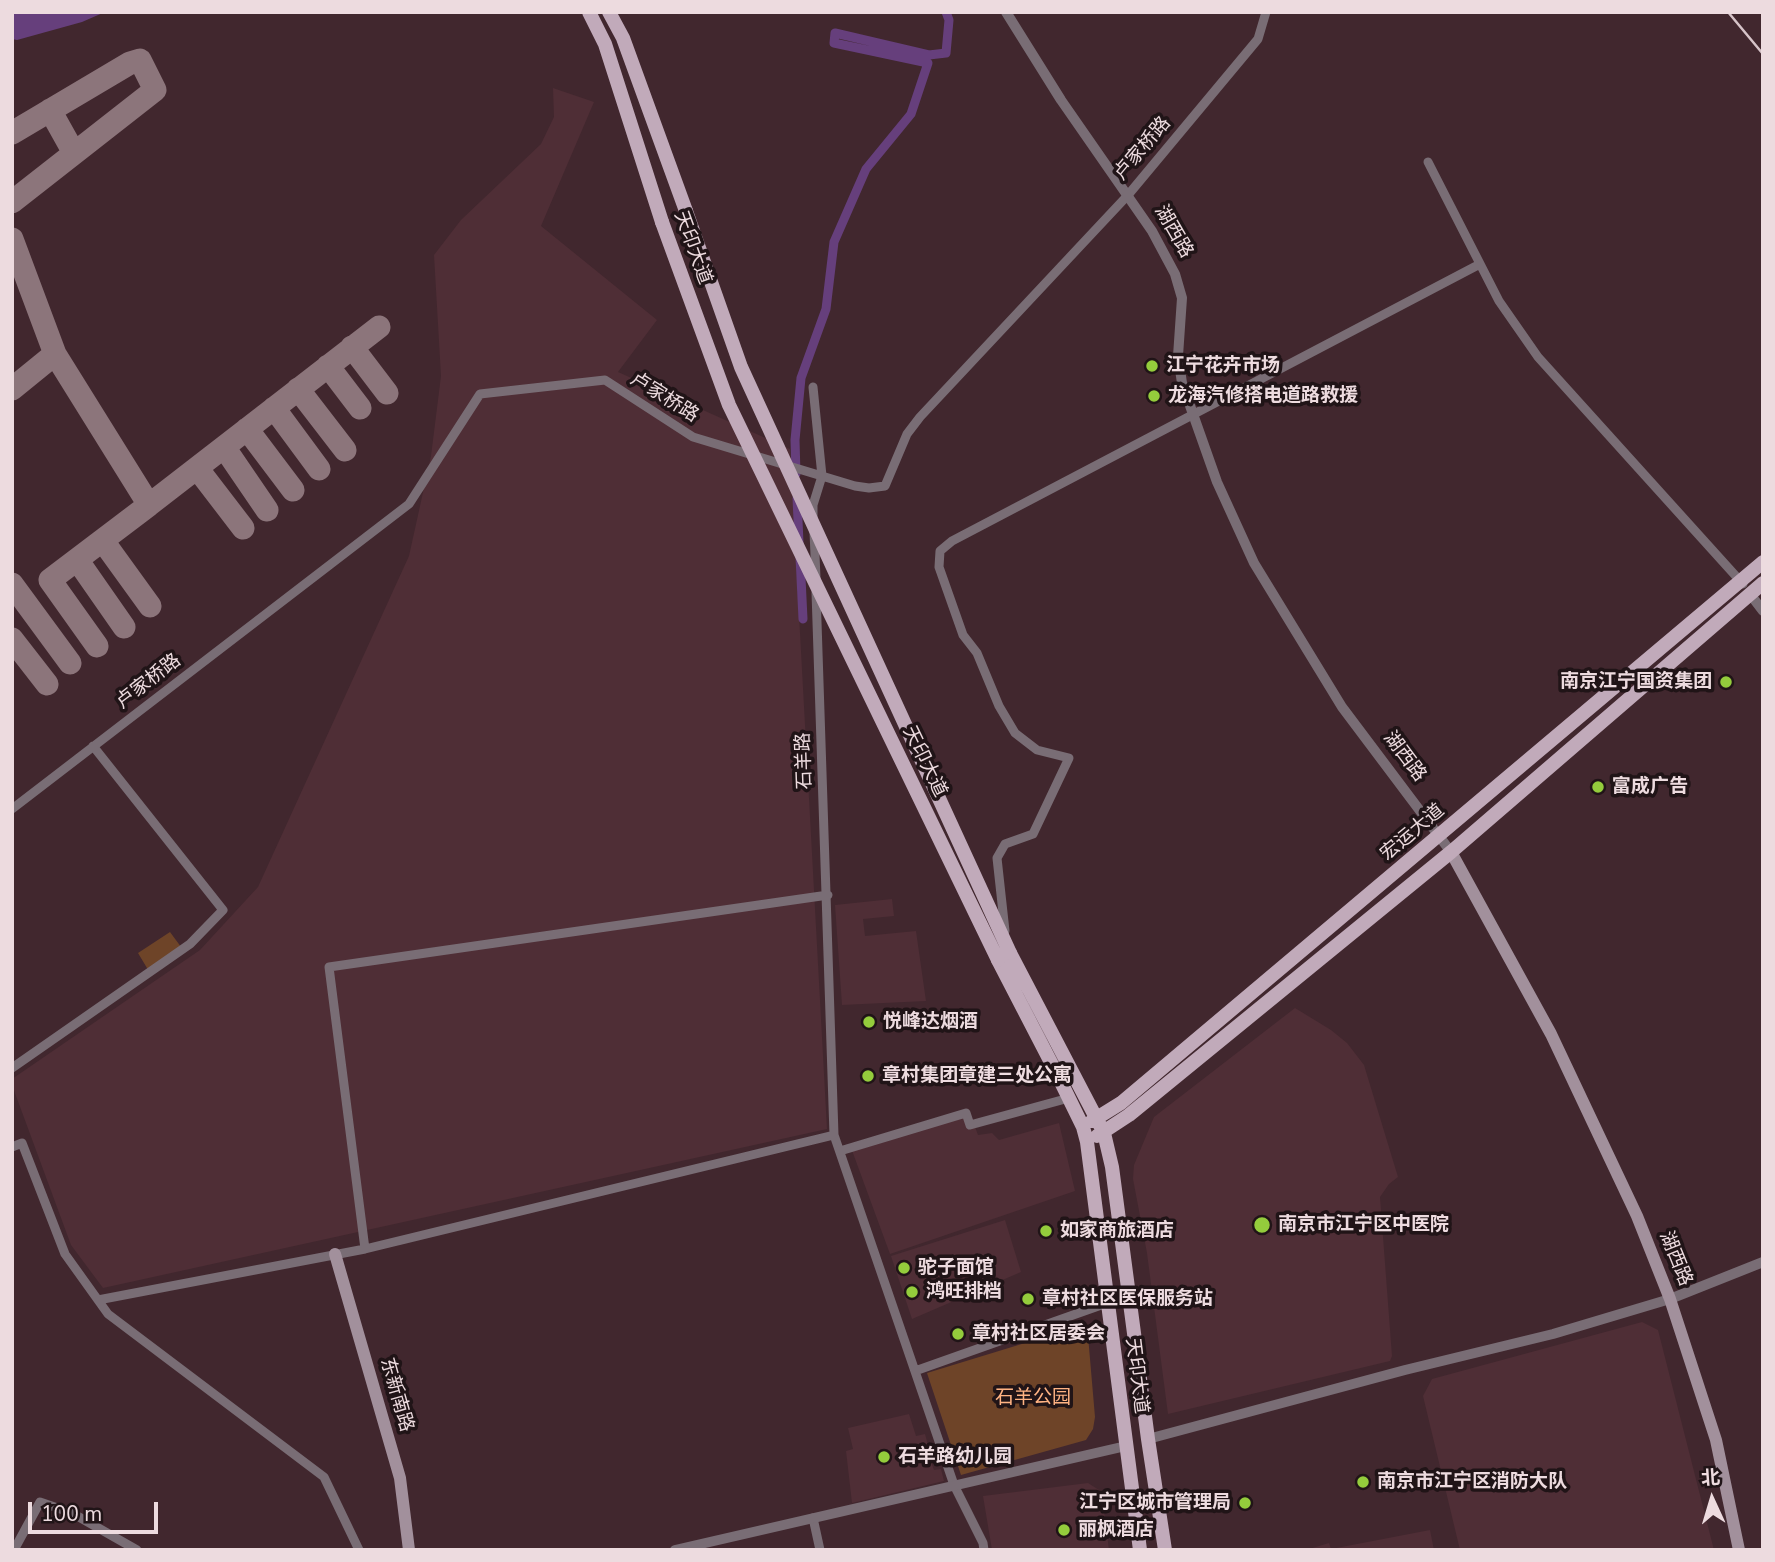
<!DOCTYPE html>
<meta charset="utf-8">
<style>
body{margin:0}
#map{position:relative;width:1775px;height:1562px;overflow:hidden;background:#41272e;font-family:"Nunito Sans","Noto Sans SC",sans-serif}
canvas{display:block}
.frame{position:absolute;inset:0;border:14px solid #eddbdf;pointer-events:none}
.north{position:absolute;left:1677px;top:1464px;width:70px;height:70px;-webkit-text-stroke:5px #201417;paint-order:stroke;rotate:356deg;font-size:19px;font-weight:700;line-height:28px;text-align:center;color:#eddbdf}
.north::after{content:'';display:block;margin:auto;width:24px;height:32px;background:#eddbdf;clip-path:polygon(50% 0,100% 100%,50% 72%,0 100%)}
.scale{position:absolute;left:28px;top:1502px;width:130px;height:32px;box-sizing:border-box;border:4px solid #eddbdf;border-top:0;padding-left:9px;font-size:21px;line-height:24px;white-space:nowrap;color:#eddbdf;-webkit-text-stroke:5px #201417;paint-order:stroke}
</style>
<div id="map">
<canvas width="1775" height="1562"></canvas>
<div class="frame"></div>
<div class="north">北</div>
<div class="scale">100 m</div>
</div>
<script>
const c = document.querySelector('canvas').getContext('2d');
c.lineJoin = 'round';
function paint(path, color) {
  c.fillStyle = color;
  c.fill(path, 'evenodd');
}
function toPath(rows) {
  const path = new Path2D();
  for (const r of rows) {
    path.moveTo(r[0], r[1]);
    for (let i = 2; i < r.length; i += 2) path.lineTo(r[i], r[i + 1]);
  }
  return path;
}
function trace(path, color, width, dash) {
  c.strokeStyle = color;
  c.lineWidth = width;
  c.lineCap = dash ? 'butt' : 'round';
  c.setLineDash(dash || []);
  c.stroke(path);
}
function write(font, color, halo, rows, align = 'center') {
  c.font = font + ' "Nunito Sans","Noto Sans SC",sans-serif';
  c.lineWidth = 7;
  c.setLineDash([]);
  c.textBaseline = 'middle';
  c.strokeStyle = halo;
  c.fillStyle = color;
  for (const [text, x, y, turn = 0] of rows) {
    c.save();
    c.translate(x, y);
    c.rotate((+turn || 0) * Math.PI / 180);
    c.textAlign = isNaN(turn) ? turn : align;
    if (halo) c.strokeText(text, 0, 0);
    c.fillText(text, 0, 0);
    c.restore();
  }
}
paint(toPath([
 [553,88,594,102,541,226,657,320,618,372,790,449,827,1129,103,1288,71,1245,12,1085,12,1079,200,950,258,887,409,556,431,456,441,376,434,255,461,220,541,144,554,117],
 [892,899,894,916,863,919,865,936,916,931,926,1001,842,1005,835,905],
 [1295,1008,1331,1030,1347,1043,1364,1065,1398,1177,1389,1184,1380,1197,1392,1356,1390,1361,1168,1414,1147,1253,1133,1179,1134,1165,1154,1117],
 [968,1108,978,1135,992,1133,999,1140,1059,1123,1075,1191,890,1254,850,1145],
 [1005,1220,1021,1272,912,1319,891,1256],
 [1642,1322,1658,1330,1714,1550,1460,1550,1423,1396,1432,1379],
 [909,1414,916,1436,925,1434,928,1445,919,1448,925,1464,931,1462,934,1470,941,1469,944,1481,852,1503,846,1451,853,1449,848,1428],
 [1088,1483,1099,1490,1103,1503,1109,1550,992,1550,983,1496],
 [1430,1530,1434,1550,1306,1550,1329,1543,1331,1549]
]), '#4f2e36');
paint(toPath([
 [170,932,184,951,150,973,138,953],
 [1087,1324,1095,1417,1093,1429,1086,1440,961,1475,927,1373]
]), '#6e4428');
paint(toPath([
 [12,12,105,12,82,22,17,40,12,39]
]), '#663f7c');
trace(toPath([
 [796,474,795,440,801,378,826,309,834,242,866,169,911,114,928,63,834,43,835,33,929,55,946,53,949,20,946,12],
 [797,498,799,543],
 [800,557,803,619]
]), '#663f7c', 9);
trace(toPath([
 [50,110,74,153],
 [12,133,130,63,140,60,155,90,12,202],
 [12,239,55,354,12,389],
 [352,347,387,393],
 [55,354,149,505,50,580,97,646],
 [328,366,360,408],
 [298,389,345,450],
 [274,408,319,469],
 [247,429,293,490],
 [224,447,267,510],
 [197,468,243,528],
 [149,505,379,327],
 [103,541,150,606],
 [78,561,124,627],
 [12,584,70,663],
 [12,639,47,684]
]), '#8c757b', 23);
trace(toPath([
 [1428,162,1499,301,1538,357,1743,584],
 [813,387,822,476,813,505,813,518],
 [814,532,816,578],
 [816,592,834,1135,954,1485,983,1543,984,1550],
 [12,809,409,504,480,394,605,380,693,437,855,486,869,488,885,486,907,434,920,417,1128,195,1258,39,1266,12],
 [828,895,329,967,365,1249,834,1135],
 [1005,931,997,858,1005,844,1033,834,1069,758,1037,750,1015,733,999,706,977,653,963,635,939,567,940,551,952,541,1480,264],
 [12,1068,190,944,223,910,93,746],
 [12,1147,22,1143,65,1254,108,1314,324,1477,359,1550],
 [840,1151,966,1113,970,1125,1069,1098],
 [98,1300,365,1249],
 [915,1371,1107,1303],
 [813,1518,820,1550],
 [14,1550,40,1502,72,1513,137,1550]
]), '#796d75', 9);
trace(toPath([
 [1006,12,1061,100,1152,231,1175,274,1182,298,1178,356,1182,383,1217,482,1254,563,1342,707,1451,852],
 [1750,594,1763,611],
 [1148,1439,1405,1370,1553,1334,1670,1299,1763,1262],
 [675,1550,1126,1446]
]), '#796d75', 10);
trace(toPath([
 [1451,852,1551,1034,1637,1216,1670,1299,1716,1440,1739,1550],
 [335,1254,400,1478,409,1550]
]), '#a2909c', 12);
trace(toPath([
 [589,12,605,44,662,222],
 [609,12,623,38,686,211],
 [1092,1121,1121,1103,1763,562],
 [1097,1136,1129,1115,1451,852,1763,583],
 [1140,1550,1087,1142,1083,1127,1058,1076,998,960,1010,953,1104,1133,1112,1167,1148,1439,1165,1550]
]), '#c1aaba', 14);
trace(toPath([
 [1728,12,1763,54]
]), '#d6c3c8', 2.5);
trace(toPath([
 [686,211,741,367,1010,953],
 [662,222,729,405,998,960]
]), '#c1aaba', 14);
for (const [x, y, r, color] of [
 [1152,366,7,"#94cc3c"],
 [1154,396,7,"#94cc3c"],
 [1726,682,7,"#94cc3c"],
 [1598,787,7,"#94cc3c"],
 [869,1022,7,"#94cc3c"],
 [868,1076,7,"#94cc3c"],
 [1262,1225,9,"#94cc3c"],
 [1046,1231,7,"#94cc3c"],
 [904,1268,7,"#94cc3c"],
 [912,1292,7,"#94cc3c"],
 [1028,1299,7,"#94cc3c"],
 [958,1334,7,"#94cc3c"],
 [884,1457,7,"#94cc3c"],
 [1363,1482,7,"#94cc3c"],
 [1245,1503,7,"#94cc3c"],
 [1064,1530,7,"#94cc3c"]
]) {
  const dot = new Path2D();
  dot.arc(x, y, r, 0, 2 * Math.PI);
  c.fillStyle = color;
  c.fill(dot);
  trace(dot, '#201417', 2.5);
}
write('19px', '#eddbdf', '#201417', [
 ["卢家桥路",1143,149,-50],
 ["湖西路",1173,232,60],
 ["天印大道",692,248,70],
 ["卢家桥路",664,398,32],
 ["卢家桥路",149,682,-38],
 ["湖西路",1404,757,53],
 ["石羊路",805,761,-92],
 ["天印大道",924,762,64],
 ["宏运大道",1413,833,-40],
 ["湖西路",1675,1259,68],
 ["天印大道",1136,1376,83],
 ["东新南路",396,1395,74]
]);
write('bold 19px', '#eddbdf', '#201417', [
 ["江宁花卉市场",1166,366],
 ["龙海汽修搭电道路救援",1168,396],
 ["南京江宁国资集团",1712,682,"right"],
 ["富成广告",1612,787],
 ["悦峰达烟酒",883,1022],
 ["章村集团章建三处公寓",882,1076],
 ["南京市江宁区中医院",1278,1225],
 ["如家商旅酒店",1060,1231],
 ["驼子面馆",918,1268],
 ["鸿旺排档",926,1292],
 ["章村社区医保服务站",1042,1299],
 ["章村社区居委会",972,1334],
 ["石羊路幼儿园",898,1457],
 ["南京市江宁区消防大队",1377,1482],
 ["江宁区城市管理局",1231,1503,"right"],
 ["丽枫酒店",1078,1530]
], 'left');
write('19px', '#ffb383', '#201417', [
 ["石羊公园",1033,1398]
]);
</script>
